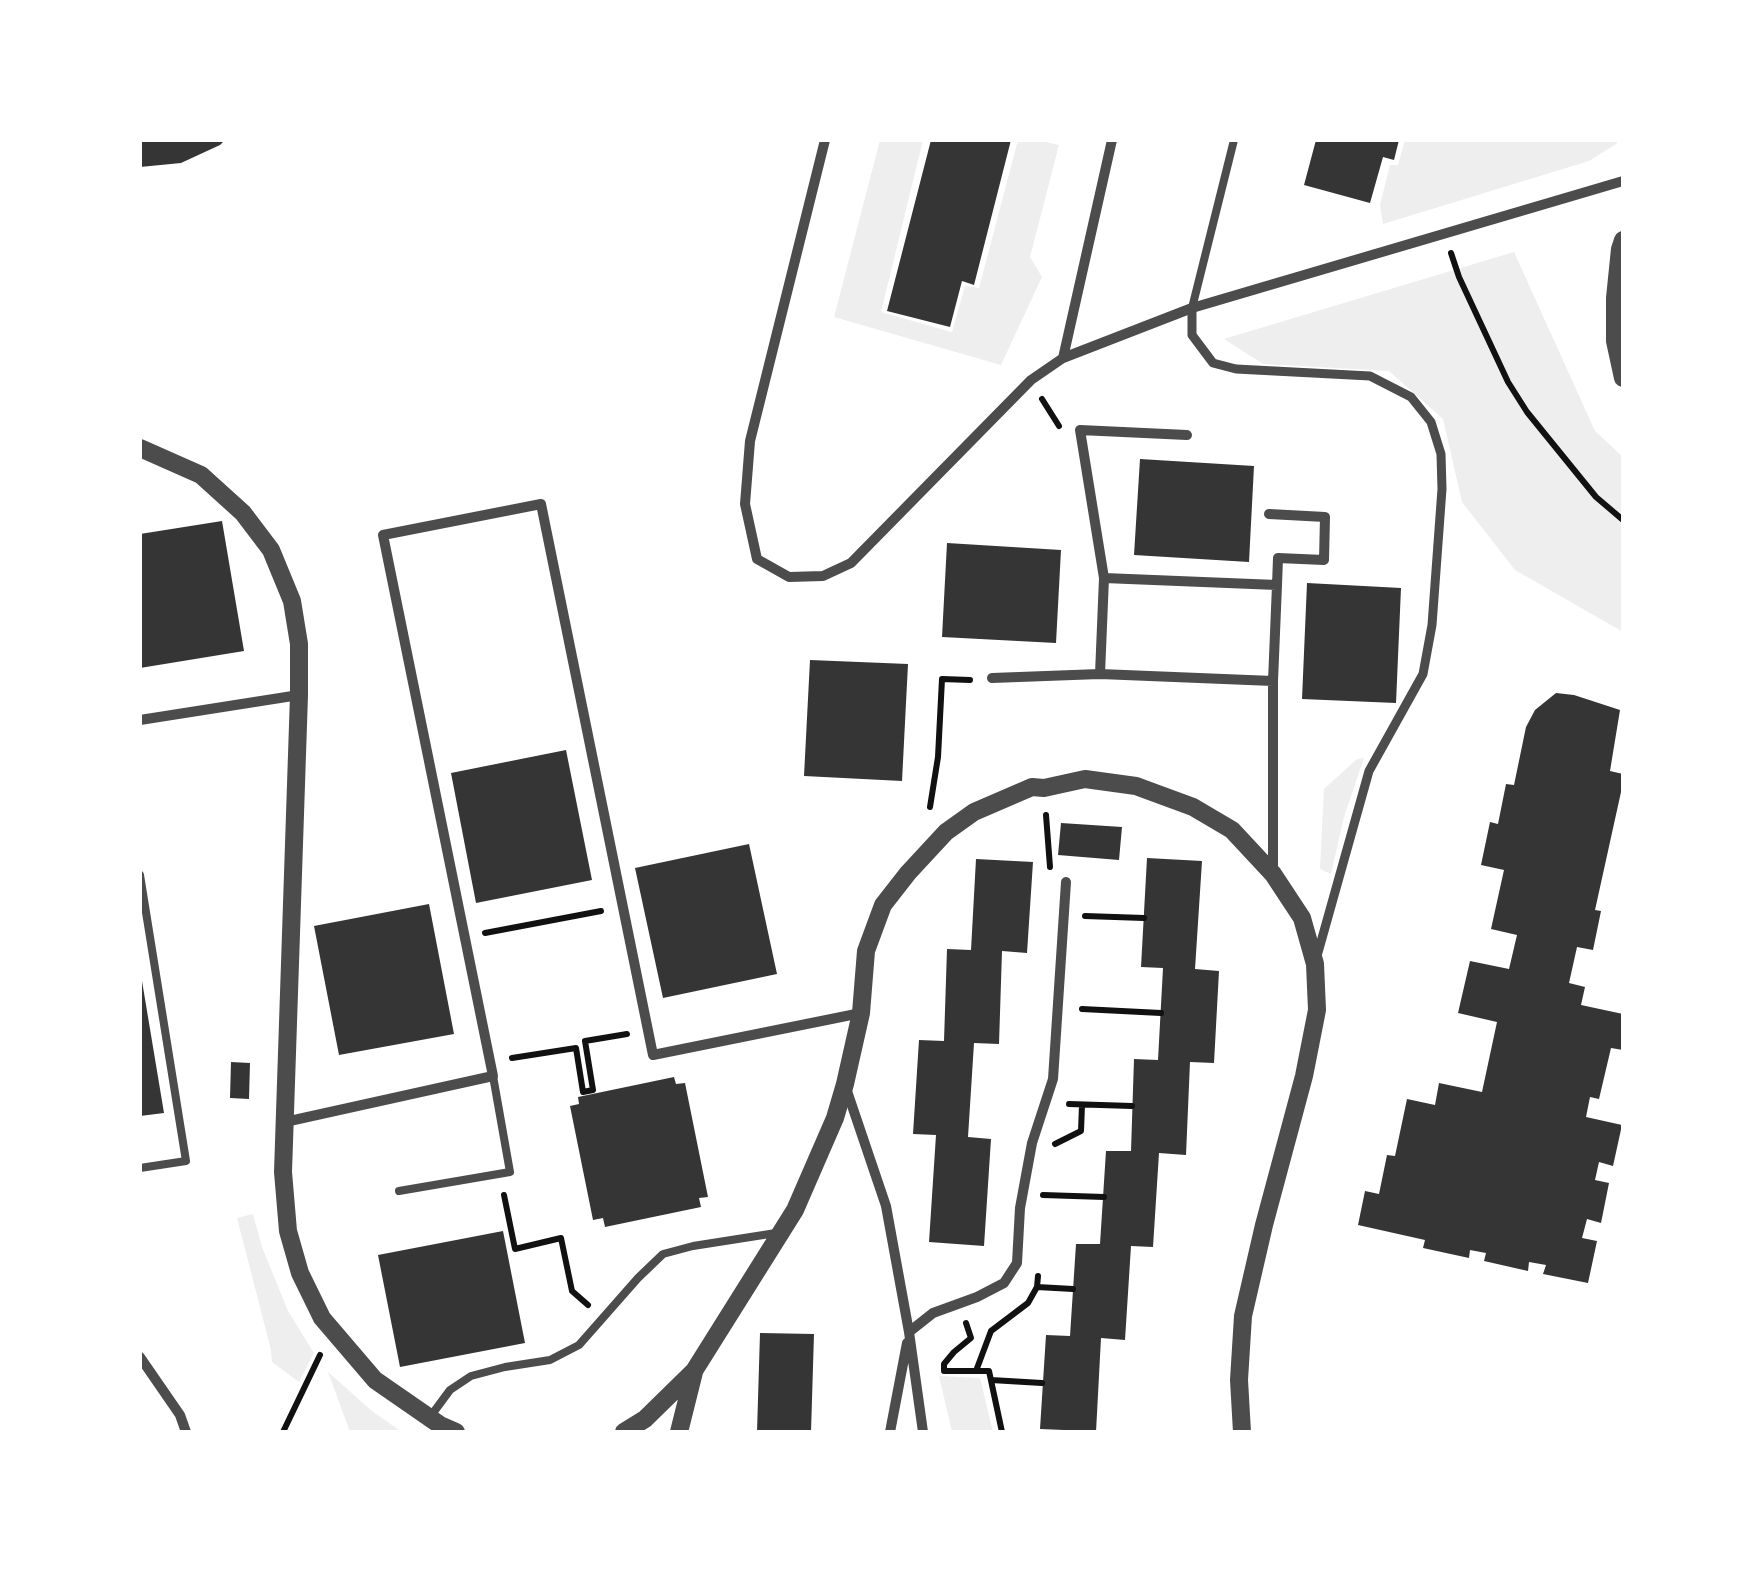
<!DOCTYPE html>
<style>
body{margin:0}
#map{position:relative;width:1763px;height:1572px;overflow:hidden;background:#fff;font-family:"DM Sans",sans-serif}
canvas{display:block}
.frame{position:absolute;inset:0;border:142px solid #fff;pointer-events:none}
</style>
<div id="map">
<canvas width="1763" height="1572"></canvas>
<div class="frame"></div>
</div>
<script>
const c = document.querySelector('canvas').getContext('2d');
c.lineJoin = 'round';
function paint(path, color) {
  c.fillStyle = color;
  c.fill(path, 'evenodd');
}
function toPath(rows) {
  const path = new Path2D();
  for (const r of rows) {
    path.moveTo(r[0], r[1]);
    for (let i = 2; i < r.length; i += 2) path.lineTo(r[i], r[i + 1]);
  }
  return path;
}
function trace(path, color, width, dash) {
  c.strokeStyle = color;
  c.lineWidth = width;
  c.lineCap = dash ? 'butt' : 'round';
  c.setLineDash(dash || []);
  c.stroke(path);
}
paint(toPath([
 [880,140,923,140,881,312,952,332,965,286,979,288,1018,140,1038,140,1059,145,1030,257,1042,277,1001,365,834,317],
 [1405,140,1619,140,1616,144,1589,161,1383,224,1380,205,1390,165,1398,165],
 [1514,252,1595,431,1623,457,1623,632,1515,570,1462,502,1443,419,1389,371,1263,364,1224,339],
 [1364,758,1344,817,1331,874,1320,869,1324,789,1357,759],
 [253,1214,262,1247,288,1311,314,1353,299,1382,272,1362,271,1350,237,1218],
 [328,1372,372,1411,402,1432,350,1432],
 [939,1376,980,1378,993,1432,952,1432]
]), '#eee');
paint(toPath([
 [140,140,225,140,220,145,181,163,140,167],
 [931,140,1011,140,974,285,962,281,950,327,887,311],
 [1316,140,1399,140,1394,160,1383,157,1370,203,1304,185],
 [1140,459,1254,466,1249,562,1134,555],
 [222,521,244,651,140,668,140,534],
 [947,543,1061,550,1056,643,942,637],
 [1307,583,1401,588,1396,703,1302,699],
 [810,660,908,664,902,781,804,776],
 [1556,693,1574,695,1620,710,1610,771,1623,774,1623,783,1595,910,1601,911,1593,950,1577,947,1569,983,1585,987,1581,1005,1623,1014,1623,1050,1611,1048,1599,1099,1590,1097,1586,1117,1622,1125,1613,1166,1599,1162,1595,1180,1609,1183,1601,1223,1587,1219,1582,1238,1597,1241,1588,1283,1543,1274,1546,1265,1529,1262,1528,1271,1484,1261,1486,1253,1470,1250,1469,1258,1423,1248,1425,1240,1358,1225,1365,1191,1379,1194,1387,1155,1395,1156,1407,1099,1435,1105,1439,1083,1482,1092,1497,1022,1458,1013,1470,961,1509,969,1517,935,1491,929,1504,870,1481,865,1490,822,1498,824,1506,784,1514,785,1526,727,1535,710],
 [566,750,592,880,476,903,451,773],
 [1061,823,1122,827,1119,860,1058,855],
 [749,844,777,974,663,998,635,868],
 [1147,858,1202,861,1195,969,1219,971,1214,1063,1190,1062,1186,1155,1159,1153,1153,1247,1131,1246,1125,1340,1101,1338,1096,1432,1064,1432,1064,1430,1040,1429,1046,1335,1070,1336,1076,1244,1100,1244,1106,1151,1131,1151,1134,1059,1158,1060,1163,968,1141,967],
 [976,859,1033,862,1027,953,1002,951,999,1044,974,1043,968,1137,991,1139,984,1246,929,1242,936,1135,913,1134,919,1040,944,1041,947,949,971,950],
 [429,904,454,1034,339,1055,314,926],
 [140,981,142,981,164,1113,140,1116],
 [231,1062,250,1063,249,1099,230,1098],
 [674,1077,676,1084,685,1083,708,1197,699,1198,701,1207,605,1227,603,1218,593,1220,570,1106,579,1104,578,1097],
 [503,1231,525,1343,400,1367,378,1255],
 [760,1333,814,1334,811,1432,757,1432]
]), '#353535');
trace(toPath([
 [1451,253,1459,277,1508,382,1527,412,1596,497,1623,520],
 [1042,399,1059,426],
 [930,807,938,757,942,679,970,680],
 [1046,815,1050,867],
 [1085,916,1144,918],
 [485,933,601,911],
 [1082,1009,1161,1013],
 [512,1058,576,1048,583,1092,593,1090,585,1041,627,1034],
 [1069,1104,1132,1106],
 [1055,1144,1081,1131,1082,1105],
 [504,1195,515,1249,561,1238,572,1291,588,1305],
 [1043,1195,1104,1197],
 [1037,1287,1073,1289],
 [966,1323,971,1338,954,1352,944,1364,944,1371,989,1371,1002,1432],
 [976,1371,991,1331,1028,1303,1037,1287,1038,1276],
 [991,1380,1042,1383],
 [283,1432,320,1355]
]), '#111', 6);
trace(toPath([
 [1192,308,1234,140],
 [140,875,186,1161,140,1168],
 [399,1191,510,1172,493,1076],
 [430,1417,450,1390,471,1376,505,1367,550,1360,579,1345,638,1278,663,1254,693,1246,776,1233]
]), '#4c4c4c', 8);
trace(toPath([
 [1192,308,1192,335,1213,363,1236,369,1370,376,1411,397,1431,422,1441,454,1442,489,1432,625,1423,674,1369,771,1317,956]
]), '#4c4c4c', 9);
trace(toPath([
 [825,140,750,441,745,504,757,559,789,577,823,576,851,563,1031,380,1063,358,1192,308,1623,181],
 [1063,358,1112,140],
 [1269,514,1325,517,1324,560,1278,558,1277,585],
 [1104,578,1080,430,1187,435],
 [992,678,1100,674],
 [1273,681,1100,674,1104,578,1277,585,1273,681,1273,873],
 [140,720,299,695],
 [846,1088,886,1206,909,1332,923,1432],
 [285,1122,493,1076,383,535,541,504,653,1055,861,1013],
 [909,1332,933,1313,977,1297,1004,1283,1017,1263,1020,1208,1032,1143,1053,1079,1066,882],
 [140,1357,180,1415,186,1432],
 [890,1432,907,1343]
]), '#4c4c4c', 10);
trace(toPath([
 [1623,240,1620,249,1615,298,1615,341,1623,378],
 [140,448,201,475,243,513,271,550,292,601,299,644,299,695,283,1172,288,1231,300,1273,322,1318,375,1380,440,1425,456,1432],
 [624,1432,645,1419,694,1371,795,1210,835,1118,845,1084,861,1013,866,951,883,905,908,873,946,832,974,812,1032,787,1044,788,1085,779,1136,786,1193,807,1232,830,1273,874,1302,918,1315,964,1317,1010,1304,1076,1264,1225,1243,1316,1239,1380,1242,1432],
 [679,1432,694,1372]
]), '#4c4c4c', 18);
</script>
